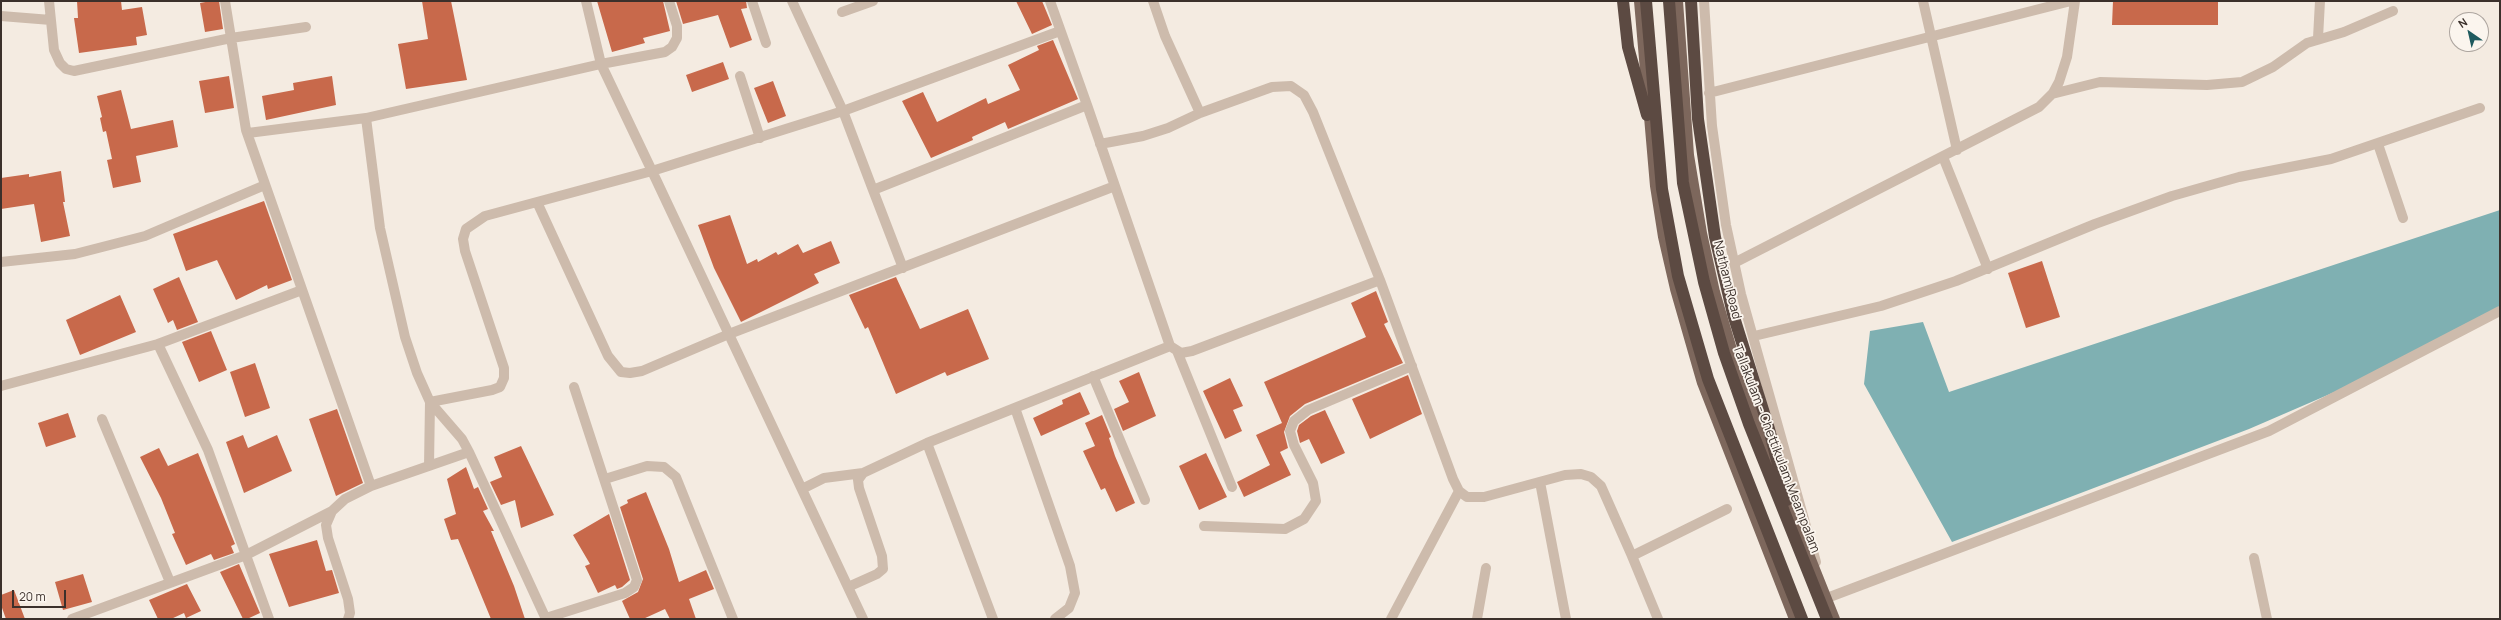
<!DOCTYPE html>
<style>
body{margin:0}
#map{position:relative;width:2501px;height:620px;overflow:hidden;background:#f4ebe1;font-family:Manrope,sans-serif}
canvas{display:block}
.frame{position:absolute;inset:0;border:2px solid #3b302b;pointer-events:none}
.north{position:absolute;left:2449px;top:12px;width:40px;height:40px;box-sizing:border-box;background:#fbf5ee;border:1px solid #aea6a0;border-radius:50%;rotate:326deg;font-size:11px;font-weight:700;line-height:16px;text-align:center;color:#3b302b}
.north::after{content:'';display:block;margin:auto;width:14px;height:18px;background:#1f5a5e;clip-path:polygon(50% 0,100% 100%,50% 72%,0 100%)}
.scale{position:absolute;left:12px;top:590px;width:54px;height:18px;box-sizing:border-box;border:2px solid #3b302b;border-top:0;padding-left:5px;font-size:12px;line-height:14px;white-space:nowrap;color:#3b302b;-webkit-text-stroke:3px #fbf5ee;paint-order:stroke}
</style>
<div id="map">
<canvas width="2501" height="620"></canvas>
<div class="frame"></div>
<div class="north">N</div>
<div class="scale">20 m</div>
</div>
<script>
const c = document.querySelector('canvas').getContext('2d');
c.lineJoin = 'round';
function paint(path, color) {
  c.fillStyle = color;
  c.fill(path, 'evenodd');
}
function toPath(rows) {
  const path = new Path2D();
  for (const r of rows) {
    path.moveTo(r[0], r[1]);
    for (let i = 2; i < r.length; i += 2) path.lineTo(r[i], r[i + 1]);
  }
  return path;
}
function trace(path, color, width, dash) {
  c.strokeStyle = color;
  c.lineWidth = width;
  c.lineCap = dash ? 'butt' : 'round';
  c.setLineDash(dash || []);
  c.stroke(path);
}
function write(font, color, halo, rows, align = 'center') {
  c.font = font + ' Manrope,sans-serif';
  c.lineWidth = 3.5;
  c.setLineDash([]);
  c.textBaseline = 'middle';
  c.strokeStyle = halo;
  c.fillStyle = color;
  for (const [text, x, y, turn = 0] of rows) {
    c.save();
    c.translate(x, y);
    c.rotate((+turn || 0) * Math.PI / 180);
    c.textAlign = isNaN(turn) ? turn : align;
    if (halo) c.strokeText(text, 0, 0);
    c.fillText(text, 0, 0);
    c.restore();
  }
}
paint(toPath([
 [2500,210,2500,310,2374,375,2249,429,1952,542,1864,384,1870,331,1923,322,1949,392]
]), '#7fb0b2');
paint(toPath([
 [77,1,121,1,122,10,142,7,147,35,136,37,137,45,79,53,74,18,78,18],
 [211,1,219,1,223,29,205,32,200,3],
 [422,1,451,1,467,80,406,89,398,44,428,39],
 [597,1,663,1,670,31,643,38,645,43,612,52],
 [676,1,746,1,747,8,741,9,752,40,730,48,718,15,683,24],
 [1016,1,1042,1,1052,25,1032,34],
 [2113,1,2218,1,2218,25,2112,25],
 [1053,40,1078,99,1008,129,1005,122,972,137,973,140,931,158,902,101,923,92,937,122,986,98,988,104,1020,90,1008,65,1039,50,1037,46],
 [723,62,729,79,692,92,686,75],
 [229,76,234,108,205,113,199,81],
 [332,76,336,105,266,120,262,96,294,90,293,83],
 [773,81,786,116,768,123,754,88],
 [121,90,131,129,173,120,178,147,136,156,141,182,113,188,107,160,112,159,106,131,103,132,100,118,102,117,97,96],
 [61,171,65,202,63,202,70,236,41,242,34,204,1,209,1,178,29,174,29,177],
 [264,201,292,280,268,289,267,285,236,300,217,260,186,271,173,234],
 [730,215,747,264,757,259,758,262,776,252,778,255,798,244,803,253,831,241,840,263,814,274,819,283,741,322,714,268,698,225],
 [2042,261,2060,317,2026,328,2008,273],
 [179,277,198,322,177,330,173,320,168,323,153,289],
 [896,277,920,329,968,309,989,359,947,376,945,372,896,394,868,327,865,329,849,295],
 [1376,291,1388,322,1384,324,1403,363,1305,404,1290,416,1284,432,1288,448,1280,452,1291,475,1244,497,1237,482,1270,465,1256,435,1282,423,1264,382,1366,337,1351,303],
 [120,295,136,332,80,355,66,320],
 [211,331,227,370,199,382,182,342],
 [255,363,270,408,245,417,230,372],
 [1139,372,1156,416,1123,431,1114,409,1129,402,1119,381],
 [1408,375,1422,414,1370,439,1352,399],
 [1230,378,1243,406,1233,410,1242,431,1225,439,1203,391],
 [1080,392,1090,414,1041,436,1033,418,1063,404,1062,400],
 [337,409,363,483,336,496,309,419],
 [1325,410,1345,453,1321,464,1309,439,1300,443,1297,431,1299,425,1311,416],
 [68,413,76,437,46,447,38,423],
 [1102,415,1111,437,1109,438,1115,456,1135,503,1116,512,1105,488,1101,490,1083,451,1095,446,1085,423],
 [243,435,248,448,277,435,292,471,244,493,226,442],
 [521,446,554,515,521,528,515,500,501,505,490,482,502,477,494,457],
 [159,448,168,466,198,453,235,544,231,546,234,553,214,560,211,554,186,565,172,534,175,533,161,498,140,457],
 [1206,453,1227,497,1199,510,1179,466],
 [466,467,474,489,478,487,488,509,483,511,494,531,491,531,514,586,525,619,491,619,458,539,451,540,444,519,456,514,447,479],
 [646,492,669,549,679,582,706,570,714,589,689,599,696,619,670,619,665,609,643,619,630,619,622,601,638,592,643,579,620,507,628,503,627,500],
 [609,514,630,580,622,587,617,589,615,585,598,593,585,566,590,564,573,535],
 [317,540,326,571,332,570,339,593,289,607,269,554],
 [239,564,260,613,247,619,243,619,220,572],
 [83,574,92,602,63,610,55,582],
 [187,584,201,611,186,618,184,613,171,619,158,619,149,600],
 [14,590,25,619,6,619,1,605,1,595]
]), '#c8694b');
trace(toPath([
 [49,1,54,50,60,63,66,69,74,71,231,38,306,27],
 [225,1,246,130,371,486,345,499,332,511,326,525,328,538,348,599,350,613,348,619],
 [752,1,766,43],
 [792,1,843,111,1060,31],
 [1153,1,1165,36,1200,113,1272,87,1291,86,1304,95,1313,112,1380,280],
 [1704,1,1712,126,1726,225,1741,294,1816,562],
 [1923,1,1957,150],
 [842,12,873,1],
 [1,16,51,20],
 [2318,38,2320,1],
 [740,76,760,138],
 [1709,93,2071,1],
 [2052,94,2100,82,2207,85,2242,82,2273,67,2307,43,2344,32,2393,11],
 [366,118,380,228,405,337,417,373,430,402,462,439,469,452,546,619],
 [248,133,366,118,601,64,586,1],
 [1100,144,1143,136,1168,128,1200,113],
 [2378,144,2403,218],
 [1943,157,1988,269],
 [873,190,903,268],
 [537,202,608,356,621,372,630,373,642,371,729,334,1115,186],
 [1,262,75,254,145,236,265,185],
 [1734,263,2039,107,2053,93,2059,82,2067,57,2075,1],
 [1754,336,1881,306,1956,281,2095,224,2172,196,2239,177,2331,159,2480,108],
 [1170,346,1181,353,1192,351,1380,280,1453,479,1459,491,1467,497,1484,497,1565,475,1581,474,1591,477,1601,486,1632,556,1727,509],
 [1177,351,1232,487],
 [1093,376,1145,500],
 [1,386,158,344],
 [1015,408,1070,566,1075,593,1069,608,1055,619],
 [102,419,170,582],
 [927,443,993,619],
 [429,466,430,402,492,390,500,387,504,378,504,368,465,251,463,239,466,229,485,216,652,171,601,64,665,52,672,47,677,38,677,26,669,1],
 [605,479,647,466,664,467,676,477,733,619],
 [1540,482,1566,619],
 [371,486,469,452],
 [802,489,824,478,863,473],
 [1204,526,1285,529,1304,519,1316,501,1313,483,1294,445,1290,431,1294,421,1308,410,1412,366],
 [1632,556,1658,619],
 [2254,558,2267,619],
 [848,587,877,574,883,569,882,556,859,488,858,480,863,473,927,443,1170,346,1087,105],
 [1827,598,2269,431,2500,311],
 [546,618,625,593,634,587,637,580,574,387],
 [72,619,246,555,332,511],
 [269,619,208,450,158,344,302,290],
 [863,619,652,171,843,111,873,190,1087,105,1050,1],
 [1391,619,1459,491],
 [1477,619,1486,568]
]), '#cdbbac', 10);
trace(toPath([
 [1639,1,1655,186,1663,237,1675,289,1702,383,1794,619],
 [1678,1,1689,155,1702,233,1715,292,1739,373,1774,466],
 [1785,494,1835,619]
]), '#7d675c', 10);
trace(toPath([
 [1623,1,1628,47,1647,115],
 [1646,1,1662,189,1678,276,1708,379,1802,619],
 [1669,1,1683,183,1704,282,1724,353,1749,424,1827,619],
 [1691,1,1698,119,1715,237,1733,314,1769,429,1787,500]
]), '#5c4a42', 12);
write('13px', '#3b302b', '#fbf5ee', [
 ["Natham Road",1727,280,76],
 ["Tallakulam - Chettikulam Meampalam",1776,449,69]
]);
</script>
